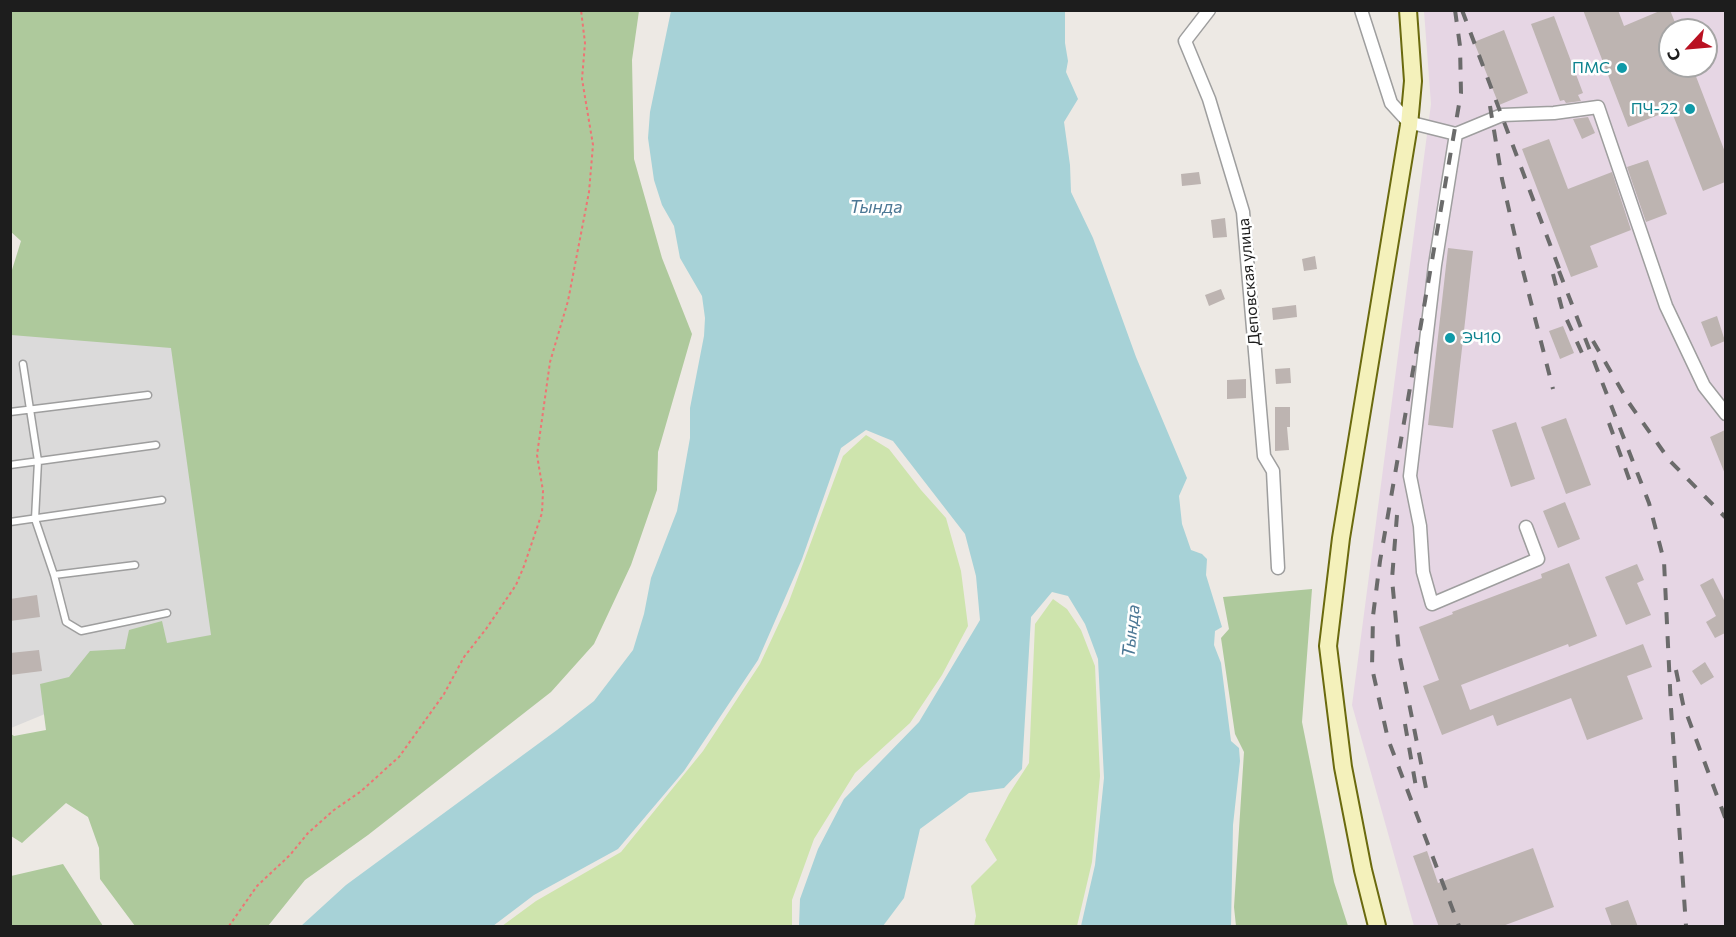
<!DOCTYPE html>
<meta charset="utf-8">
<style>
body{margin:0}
#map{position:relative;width:1736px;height:937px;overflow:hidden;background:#ede9e4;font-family:Commissioner,sans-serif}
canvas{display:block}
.frame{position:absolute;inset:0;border:12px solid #1d1d1d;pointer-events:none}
.north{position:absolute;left:1658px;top:18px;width:60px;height:60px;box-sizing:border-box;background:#fff;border:2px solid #a5a5a5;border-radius:50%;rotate:244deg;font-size:16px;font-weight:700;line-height:24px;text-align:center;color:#1d1d1d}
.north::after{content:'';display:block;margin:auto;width:21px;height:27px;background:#b91122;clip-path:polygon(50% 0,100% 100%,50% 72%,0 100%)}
</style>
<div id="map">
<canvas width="1736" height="937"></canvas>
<div class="frame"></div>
<div class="north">С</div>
</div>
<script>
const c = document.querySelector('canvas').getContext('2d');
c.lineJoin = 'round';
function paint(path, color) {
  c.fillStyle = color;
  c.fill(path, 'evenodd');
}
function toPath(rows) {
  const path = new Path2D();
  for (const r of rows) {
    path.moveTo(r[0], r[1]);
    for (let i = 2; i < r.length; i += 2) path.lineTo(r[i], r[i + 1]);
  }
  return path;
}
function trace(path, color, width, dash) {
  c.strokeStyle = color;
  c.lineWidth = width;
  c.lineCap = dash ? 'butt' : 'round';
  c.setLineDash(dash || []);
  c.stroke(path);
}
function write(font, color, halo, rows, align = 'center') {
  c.font = font + ' Commissioner,sans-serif';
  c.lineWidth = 5;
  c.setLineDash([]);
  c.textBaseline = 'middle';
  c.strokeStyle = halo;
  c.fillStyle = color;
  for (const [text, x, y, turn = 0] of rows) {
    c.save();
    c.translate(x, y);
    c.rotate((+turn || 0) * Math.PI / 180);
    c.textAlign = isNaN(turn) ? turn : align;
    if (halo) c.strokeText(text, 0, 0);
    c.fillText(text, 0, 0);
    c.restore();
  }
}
paint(toPath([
 [221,333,231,637,11,728,11,335]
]), '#dbdada');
paint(toPath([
 [1424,11,1725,11,1725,926,1414,926,1352,705,1431,104],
 [1670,30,1706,30,1706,66,1670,66]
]), '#e6d6e4');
paint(toPath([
 [866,435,889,449,921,490,946,518,961,571,968,626,942,675,910,723,855,773,814,839,792,900,792,926,502,926,536,901,621,852,703,751,760,664,788,604,843,456],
 [1053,599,1067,609,1081,630,1095,666,1100,776,1092,862,1077,926,974,926,976,916,971,886,997,860,985,840,1009,794,1029,763,1035,624]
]), '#cee4ad');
paint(toPath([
 [11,10,639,11,632,60,634,159,662,258,692,334,658,452,657,490,631,565,594,644,551,692,368,835,305,880,268,926,135,926,100,879,99,848,88,817,66,803,22,843,11,836,11,734,14,736,46,730,40,684,69,677,90,651,125,649,129,630,162,621,167,643,211,635,171,348,11,335,11,273,21,241,10,231],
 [1312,589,1302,722,1334,882,1348,926,1236,926,1234,907,1244,752,1235,734,1221,638,1229,629,1223,597],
 [63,864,103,926,11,926,11,876]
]), '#aec99c');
paint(toPath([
 [671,11,1065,11,1065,43,1068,61,1066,72,1078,99,1064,122,1070,165,1071,192,1093,238,1136,357,1187,478,1179,496,1182,524,1191,550,1202,554,1207,559,1206,575,1222,627,1215,631,1214,645,1221,663,1231,741,1239,748,1240,761,1233,825,1231,926,1081,926,1095,865,1104,778,1098,659,1085,624,1068,596,1052,592,1031,617,1022,769,1004,788,969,793,920,829,904,898,883,926,799,926,800,899,818,849,844,799,919,722,980,620,976,576,965,534,893,441,866,430,841,448,802,559,758,660,684,771,618,849,534,895,493,926,301,926,346,885,557,730,594,701,633,650,644,614,651,578,677,511,690,438,690,408,704,336,705,318,702,296,680,258,674,226,662,205,654,180,648,138,650,112]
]), '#a7d2d7');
paint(toPath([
 [1583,10,1618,10,1624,26,1662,10,1670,10,1678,30,1670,30,1670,66,1692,66,1725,152,1725,182,1703,191,1671,110,1628,127],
 [1554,16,1583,93,1578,95,1581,101,1566,103,1564,100,1560,101,1531,24],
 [1504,30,1528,93,1499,105,1474,42],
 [1588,117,1595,133,1582,139,1573,119],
 [1549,139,1568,189,1612,172,1631,230,1590,246,1598,267,1571,277,1522,149],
 [1648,160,1667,214,1646,222,1627,167],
 [1199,172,1201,184,1182,186,1181,174],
 [1225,218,1227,237,1213,238,1211,220],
 [1448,248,1473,251,1453,428,1428,425],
 [1315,256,1317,269,1304,271,1302,259],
 [1221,289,1225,299,1209,306,1205,295],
 [1296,305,1297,317,1273,320,1272,308],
 [1717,316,1725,341,1711,347,1701,322],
 [1563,326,1574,353,1560,359,1549,331],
 [1290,368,1291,383,1276,384,1275,369],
 [1246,379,1246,398,1227,399,1227,380],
 [1275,407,1290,407,1290,427,1287,427,1289,450,1275,451],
 [1566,418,1591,485,1566,494,1541,427],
 [1516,422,1535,479,1511,487,1492,430],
 [1725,430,1725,474,1710,437],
 [1565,502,1580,539,1558,548,1543,511],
 [1569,563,1597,636,1569,647,1568,644,1461,685,1470,710,1643,644,1652,667,1627,676,1643,719,1587,740,1571,698,1497,726,1493,715,1442,735,1423,686,1439,680,1419,627,1453,614,1452,612,1542,578,1541,574],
 [1637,564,1644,580,1637,583,1651,615,1626,625,1605,577],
 [1713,578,1725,602,1725,633,1715,638,1706,622,1716,616,1700,585],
 [37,595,40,617,10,621,10,599],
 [39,650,42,671,10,675,10,653],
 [1705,662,1714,677,1701,685,1692,671],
 [1533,848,1554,907,1500,927,1439,927,1413,856,1427,851,1438,883],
 [1628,900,1638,927,1612,927,1605,908]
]), '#bdb4b1');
const lane = toPath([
 [23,364,38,461,35,519,54,575,66,622,81,631,167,613],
 [10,412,148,395],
 [10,465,156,445],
 [10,522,162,500],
 [54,575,135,565]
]);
const street = toPath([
 [1209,10,1185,41,1209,99,1243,212,1264,456,1273,471,1278,568],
 [1361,10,1391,103,1412,126,1412,123,1456,134,1502,115,1554,113,1598,107,1666,306,1704,386,1726,414],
 [1456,134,1435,265,1410,476,1420,526,1423,572,1432,604,1538,559,1526,527]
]);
const secondary = toPath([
 [1377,926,1363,870,1343,767,1328,646,1341,538,1409,125,1413,81,1408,10]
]);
trace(lane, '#9e9e9e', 9);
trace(street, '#9e9e9e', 15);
trace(secondary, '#6a6a0e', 20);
trace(toPath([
 [229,926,257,886,290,855,308,833,334,810,360,792,399,757,444,694,464,657,486,629,516,585,524,566,542,513,543,491,537,455,550,362,568,301,589,192,593,145,582,79,585,43,581,10]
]), '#ee7474', 2, [3, 3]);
trace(lane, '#fff', 6);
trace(street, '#fff', 12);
trace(secondary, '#f4f1bb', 16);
trace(toPath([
 [1455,10,1460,46,1461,93,1380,561,1373,616,1372,668,1388,739,1459,926],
 [1462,10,1563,279],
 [1490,106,1502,179,1521,263,1553,389],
 [1559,271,1649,503,1664,561,1671,708,1686,926],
 [1553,274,1562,309,1582,353],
 [1593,341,1629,403,1670,461,1726,518],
 [1609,423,1632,487],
 [1397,515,1392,579,1399,653,1428,798],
 [1676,670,1683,704,1726,820],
 [1405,724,1416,787]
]), '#6b6b6b', 4, [12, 12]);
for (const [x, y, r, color] of [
 [1622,68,6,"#0f9aa8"],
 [1690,109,6,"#0f9aa8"],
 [1450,338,6,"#0f9aa8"]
]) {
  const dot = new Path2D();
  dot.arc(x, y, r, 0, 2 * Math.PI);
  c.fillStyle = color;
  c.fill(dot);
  trace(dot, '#fff', 2);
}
write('16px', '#0d838f', '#fff', [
 ["ПМС",1610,68],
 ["ПЧ-22",1678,109],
 ["ЭЧ10",1462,338,"left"]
], 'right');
write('16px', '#1d1d1d', '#fff', [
 ["Деповская улица",1249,282,-95]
]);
write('italic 18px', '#4c7895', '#fff', [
 ["Тында",876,207],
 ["Тында",1131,631,-84]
]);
</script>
